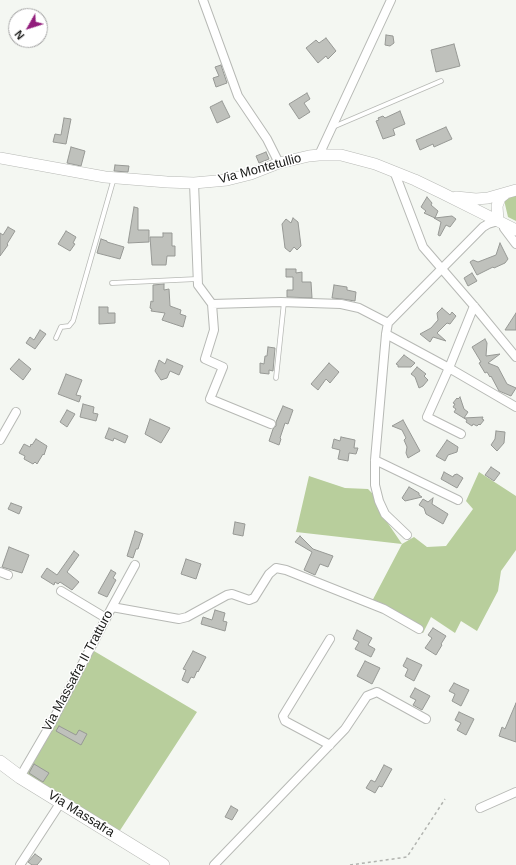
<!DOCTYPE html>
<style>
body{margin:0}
#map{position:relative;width:516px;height:865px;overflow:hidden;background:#f4f7f2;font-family:Helvetica,sans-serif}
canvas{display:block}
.north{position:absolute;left:8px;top:8px;width:40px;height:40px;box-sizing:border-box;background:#fff;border:1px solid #a3a3a3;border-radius:50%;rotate:231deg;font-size:11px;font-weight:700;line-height:16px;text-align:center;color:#191a18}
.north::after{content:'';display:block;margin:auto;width:14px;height:18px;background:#911c7b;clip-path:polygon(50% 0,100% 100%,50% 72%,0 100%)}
</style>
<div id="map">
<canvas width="516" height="865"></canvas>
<div class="north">N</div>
</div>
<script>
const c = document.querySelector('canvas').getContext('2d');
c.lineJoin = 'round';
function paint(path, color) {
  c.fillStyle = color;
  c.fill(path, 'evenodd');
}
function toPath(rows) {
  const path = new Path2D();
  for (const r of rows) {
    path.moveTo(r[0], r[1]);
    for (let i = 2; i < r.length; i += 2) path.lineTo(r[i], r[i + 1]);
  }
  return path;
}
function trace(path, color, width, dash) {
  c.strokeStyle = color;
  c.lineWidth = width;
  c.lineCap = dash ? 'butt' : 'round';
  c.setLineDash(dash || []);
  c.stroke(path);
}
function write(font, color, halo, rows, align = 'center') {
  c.font = font + ' Helvetica,sans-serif';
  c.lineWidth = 3;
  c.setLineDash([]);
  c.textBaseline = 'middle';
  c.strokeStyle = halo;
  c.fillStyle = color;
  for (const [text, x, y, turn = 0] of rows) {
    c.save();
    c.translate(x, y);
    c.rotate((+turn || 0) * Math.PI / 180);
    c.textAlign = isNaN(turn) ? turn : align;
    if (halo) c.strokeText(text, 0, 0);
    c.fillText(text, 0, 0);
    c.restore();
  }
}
paint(toPath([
 [516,194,516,221,508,217,504,200],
 [479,472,516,496,516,550,501,571,498,591,477,631,461,621,455,633,431,617,423,633,370,605,402,544,296,532,309,476,345,488,368,489,373,494,383,516,402,544,414,537,427,547,446,546,473,509,466,501],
 [94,651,197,712,117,835,24,775]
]), '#b8ce9c');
const building = toPath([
 [386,35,393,36,394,43,390,46,385,45,386,35],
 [326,38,336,51,328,59,326,56,318,63,306,48,316,40,319,43,326,38],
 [454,44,460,66,436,72,431,50,454,44],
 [221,65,227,83,216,87,213,78,219,76,215,67,221,65],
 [307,93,310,99,304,103,310,112,299,119,289,104,307,93],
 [222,101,230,117,217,123,210,107,222,101],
 [400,111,405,124,393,129,395,135,383,139,376,121,379,120,378,118,383,116,385,118,400,111],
 [64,118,71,119,66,144,53,142,55,134,61,135,64,118],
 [446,127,452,139,434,147,433,144,420,150,416,140,446,127],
 [71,147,85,151,81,166,67,163,71,147],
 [266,152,269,159,259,163,256,156,266,152],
 [115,165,129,166,128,172,114,171,115,165],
 [427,197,432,203,431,205,438,211,435,218,452,216,456,219,450,227,446,225,440,236,438,235,441,222,434,218,435,218,424,213,426,211,421,207,427,197],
 [134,207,138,208,138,230,149,230,149,242,128,243,134,207],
 [293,218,298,222,301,246,297,250,294,247,290,252,285,248,282,224,286,219,291,223,293,218],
 [8,227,15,231,7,244,8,245,0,256,0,233,3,235,8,227],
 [66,231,76,237,73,243,75,244,70,251,58,244,66,231],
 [163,233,172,233,172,246,175,246,175,256,167,256,166,265,152,265,150,237,163,237,163,233],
 [101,239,107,241,107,242,124,247,120,259,97,253,101,239],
 [500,243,508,259,505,263,494,268,493,267,477,275,470,262,473,260,478,262,496,255,500,243],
 [286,269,296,269,296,273,302,272,302,282,311,282,312,298,287,297,287,290,293,290,293,277,286,277,286,269],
 [472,273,477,281,468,286,464,278,472,273],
 [164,284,164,290,169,289,170,306,181,310,180,314,186,316,183,327,162,320,165,313,151,311,152,309,150,308,151,301,153,302,153,285,164,284],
 [334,285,347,287,347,290,356,292,355,301,342,299,332,298,334,285],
 [99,307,108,307,108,313,115,313,115,323,99,324,99,307],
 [442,308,450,315,452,312,456,316,450,324,447,323,437,333,446,341,433,337,430,342,420,334,431,328,438,320,437,313,442,308],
 [516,313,516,330,505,330,516,313],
 [40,330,46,334,35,349,26,343,30,337,34,340,40,330],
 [485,339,487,343,486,356,500,354,488,363,498,367,507,384,516,388,511,396,499,391,491,376,490,377,487,372,485,373,479,363,481,362,472,347,485,339],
 [268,347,275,348,273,371,269,370,269,374,260,373,260,363,264,364,265,356,267,356,268,347],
 [404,355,415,363,411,367,398,367,398,365,396,364,404,355],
 [19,359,31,369,23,380,10,369,19,359],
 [167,359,183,366,179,375,170,371,167,378,161,380,155,371,159,360,165,364,167,359],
 [329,363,339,372,330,383,326,379,318,390,311,384,329,363],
 [417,367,426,374,424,376,428,380,423,386,419,388,415,377,411,374,417,367],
 [66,374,82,380,76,395,81,396,79,402,58,394,66,374],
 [460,397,464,409,468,412,464,418,483,417,482,419,484,420,480,425,479,424,477,426,473,424,472,426,466,422,467,420,454,412,456,409,453,407,455,404,453,403,457,398,458,399,460,397],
 [83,404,94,407,93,413,98,414,96,421,80,417,83,404],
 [283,406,293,410,288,424,285,423,280,438,281,439,279,445,269,441,273,429,276,426,276,422,283,406],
 [67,410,75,414,67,427,60,422,67,410],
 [150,419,170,428,161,443,145,434,150,419],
 [403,420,420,451,408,458,406,453,407,447,404,440,406,438,402,430,392,426,403,420],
 [109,428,128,436,125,443,114,438,113,441,105,438,109,428],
 [496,431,505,432,504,443,497,451,491,445,495,439,496,431],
 [341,437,355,440,354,448,358,448,356,454,349,453,348,461,338,459,340,450,332,448,334,439,340,441,341,437],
 [36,439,47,446,44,455,43,454,37,464,35,462,33,464,24,459,25,456,19,453,24,444,30,447,31,444,32,445,36,439],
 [447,440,458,447,457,452,448,455,445,461,436,456,447,440],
 [491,467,500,473,494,481,485,475,491,467],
 [444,472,453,477,454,475,457,474,463,478,457,488,441,479,444,472],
 [409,487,419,493,419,495,422,497,405,501,402,498,409,487],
 [433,498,432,504,448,514,443,524,426,514,424,508,419,505,423,499,428,502,433,498],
 [11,503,22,507,19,514,8,509,11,503],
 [235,522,245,524,243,536,233,534,235,522],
 [135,531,143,534,138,549,136,549,133,558,127,556,135,531],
 [300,536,313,549,333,556,328,567,320,564,315,575,304,570,312,552,295,542,300,536],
 [9,547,29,555,22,573,2,567,9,547],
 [74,551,79,555,67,572,79,582,72,590,60,582,58,584,55,582,54,585,41,577,47,568,57,575,74,551],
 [186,559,201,564,196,579,181,574,186,559],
 [111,570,116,573,113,578,116,580,107,597,98,593,111,570],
 [215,610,225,613,223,621,227,622,225,631,201,624,203,617,212,620,215,610],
 [433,628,446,636,441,644,442,645,436,655,425,648,432,638,428,635,433,628],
 [357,630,372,638,368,645,375,649,371,657,355,649,359,642,353,639,357,630],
 [193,651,206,657,198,672,197,671,194,678,191,677,188,683,182,680,186,670,183,669,193,651],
 [407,658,422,665,414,681,405,676,408,669,403,666,407,658],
 [365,661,380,668,372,684,357,676,365,661],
 [454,683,469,690,461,706,452,701,455,694,449,691,454,683],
 [415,688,430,696,422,710,413,705,416,700,410,697,415,688],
 [516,703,516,742,499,736,502,727,505,729,516,703],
 [459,712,474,719,466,735,457,730,461,723,455,720,459,712],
 [59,726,76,735,79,730,87,734,81,745,56,731,59,726],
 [34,764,49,773,43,782,29,773,34,764],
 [384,765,392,769,382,787,379,786,375,793,366,788,371,780,375,782,384,765],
 [231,806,238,810,232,820,225,817,231,806],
 [35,854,42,859,37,865,32,865,28,862,35,854]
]);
paint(building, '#bfc1bc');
trace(building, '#979995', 1);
const lane = toPath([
 [333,127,441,81],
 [112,283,197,279],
 [56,338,61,327,69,326,73,321,114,178],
 [276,378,284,302]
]);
const street = toPath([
 [203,0,238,96,267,139,279,163],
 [319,155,391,0],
 [394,171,423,247,474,306,516,357],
 [194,183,198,285,212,304,214,330,205,359,223,367,210,399,271,424],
 [503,224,504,228,516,244],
 [212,304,281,302,341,304,359,308,388,323],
 [386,334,449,368,516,407],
 [461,434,427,417,449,368,474,306],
 [0,440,16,412],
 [375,460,458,500],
 [407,535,385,514,379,501,375,485,375,460,386,334,388,323,483,227,488,224,498,221],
 [0,572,8,575],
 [61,591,106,618],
 [112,607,179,619,187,617,227,595,232,594,249,600,254,598,269,574,276,568,286,570,384,609,419,629],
 [330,745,285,721,283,716,330,639],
 [20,777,52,722,112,607,135,565],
 [480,808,516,792],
 [20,865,61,802],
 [214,865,345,729,367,696,377,692,426,719]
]);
const secondary = toPath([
 [0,158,105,177,167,182,194,183,227,180,251,174,279,163,309,156,319,155,341,155,375,164,415,180,442,193,516,230],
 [456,197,476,199,488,198,516,190],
 [498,221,497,206,500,198,505,194]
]);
const primary = toPath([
 [0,762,20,777,163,865]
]);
trace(lane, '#b7b9b5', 5.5);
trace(street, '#b7b9b5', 10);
trace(secondary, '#b7b9b5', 12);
trace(primary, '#b7b9b5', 14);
trace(toPath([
 [350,865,407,857,445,799]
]), '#b1b3af', 1.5, [3, 3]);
trace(lane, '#fff', 4);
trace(street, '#fff', 8);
trace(secondary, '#fff', 11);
trace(primary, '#fff', 13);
write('13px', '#191a18', '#fff', [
 ["Via Montetullio",260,169,-15],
 ["Via Massafra II Tratturo",78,671,-62],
 ["Via Massafra",81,814,32]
]);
</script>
